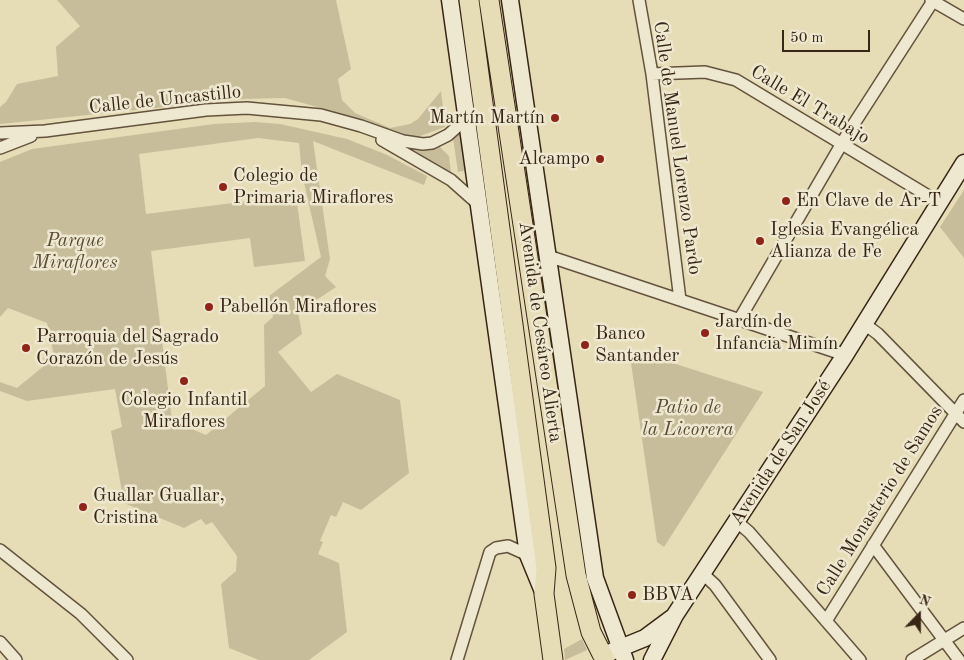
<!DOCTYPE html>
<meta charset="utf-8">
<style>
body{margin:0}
#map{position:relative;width:964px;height:660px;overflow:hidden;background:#e6dcb6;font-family:"Old Standard TT",serif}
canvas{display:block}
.north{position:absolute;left:894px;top:590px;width:50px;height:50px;-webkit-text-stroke:4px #efe8d0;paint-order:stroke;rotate:22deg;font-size:14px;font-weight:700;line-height:20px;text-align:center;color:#372515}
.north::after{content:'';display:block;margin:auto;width:18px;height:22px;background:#372515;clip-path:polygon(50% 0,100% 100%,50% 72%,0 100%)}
.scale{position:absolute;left:782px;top:30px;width:88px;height:22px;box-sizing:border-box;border:2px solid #372515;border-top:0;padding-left:6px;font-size:15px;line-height:18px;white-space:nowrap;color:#372515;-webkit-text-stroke:4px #efe8d0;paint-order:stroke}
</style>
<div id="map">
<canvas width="964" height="660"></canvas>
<div class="north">N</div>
<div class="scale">50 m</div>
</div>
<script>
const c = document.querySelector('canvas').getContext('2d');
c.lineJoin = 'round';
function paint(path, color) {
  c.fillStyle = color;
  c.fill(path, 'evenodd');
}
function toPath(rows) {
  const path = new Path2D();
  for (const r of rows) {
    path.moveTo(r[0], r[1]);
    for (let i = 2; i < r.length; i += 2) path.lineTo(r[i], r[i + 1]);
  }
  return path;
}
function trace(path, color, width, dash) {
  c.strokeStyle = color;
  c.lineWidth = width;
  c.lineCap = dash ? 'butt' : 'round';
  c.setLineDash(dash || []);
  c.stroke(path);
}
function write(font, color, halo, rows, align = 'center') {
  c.font = font + ' "Old Standard TT",serif';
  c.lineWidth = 5;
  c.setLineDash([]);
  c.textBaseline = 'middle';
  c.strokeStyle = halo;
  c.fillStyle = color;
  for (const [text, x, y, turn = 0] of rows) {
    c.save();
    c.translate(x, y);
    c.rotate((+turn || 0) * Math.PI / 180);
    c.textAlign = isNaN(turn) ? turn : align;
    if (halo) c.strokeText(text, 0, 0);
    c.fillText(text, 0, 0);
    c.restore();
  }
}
paint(toPath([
 [57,0,336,0,351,69,338,79,342,100,355,113,390,128,410,124,418,119,441,91,445,127,409,140,349,116,285,98,243,99,0,124,0,107,6,102,17,84,58,76,56,47,80,26],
 [255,122,280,124,347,139,385,154,427,176,424,185,313,141,330,259,325,276,336,287,298,312,302,334,278,352,311,392,337,374,400,400,409,473,361,510,343,502,336,517,331,515,320,541,323,542,318,554,339,563,347,632,309,660,259,660,229,648,221,584,236,571,237,556,212,522,206,525,201,519,184,528,124,503,111,431,122,427,115,389,27,401,0,391,0,382,17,388,45,365,43,358,54,356,47,323,8,308,0,317,0,162,32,149,214,124],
 [258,138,299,143,302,174,321,257,269,296,273,317,264,325,265,386,206,435,172,421,151,251,250,238,254,267,305,261,296,195,146,214,139,154],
 [461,130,467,170,458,172,453,138],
 [401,145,438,145,449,156,451,173],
 [964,190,964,258,940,227],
 [629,349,763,392,664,547,657,542],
 [582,639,587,650,565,660,564,649]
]), '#c8bd9b');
const street = toPath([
 [639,0,652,74,680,300],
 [931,0,964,19],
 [652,74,705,72,736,80,940,203],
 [0,133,45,131,206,110,247,108,321,115,361,126,403,141,423,144,432,143,448,135,457,127,465,112],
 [382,140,451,180,478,204],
 [0,148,31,136],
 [548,256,845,355],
 [739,320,848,133,933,1],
 [861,328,870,328,878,334,964,422],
 [736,521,749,532,860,660],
 [873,545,959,660],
 [0,550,81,614,127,660],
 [702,573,715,585,770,660],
 [826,621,964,400],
 [0,642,16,660],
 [457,660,490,552,496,548,508,546,528,555],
 [912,660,964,628]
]);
const secondary = toPath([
 [450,0,528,555,544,594],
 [510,0,595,578,625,660],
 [613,651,645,638,672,618],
 [652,660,675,615,845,355,964,163]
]);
const primary = toPath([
 [469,0,546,568,544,594,553,660],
 [489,0,576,575,591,632,605,660]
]);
trace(street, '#63533d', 14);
trace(secondary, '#372515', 19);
trace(primary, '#372515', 21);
trace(street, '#efe8d0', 11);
trace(secondary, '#efe8d0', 16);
trace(primary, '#e6dcb6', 19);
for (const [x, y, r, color] of [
 [555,118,5,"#8f2418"],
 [600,159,5,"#8f2418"],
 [223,187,5,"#8f2418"],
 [786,201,5,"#8f2418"],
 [760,241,5,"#8f2418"],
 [209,307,5,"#8f2418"],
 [705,333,5,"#8f2418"],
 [585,345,5,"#8f2418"],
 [26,348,5,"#8f2418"],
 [184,381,5,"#8f2418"],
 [83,507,5,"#8f2418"],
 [632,595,5,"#8f2418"]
]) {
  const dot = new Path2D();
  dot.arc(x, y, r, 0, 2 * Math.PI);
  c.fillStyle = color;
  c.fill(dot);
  trace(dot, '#efe8d0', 2);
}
write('19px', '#372515', '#efe8d0', [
 ["Calle de Uncastillo",165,100,-6],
 ["Calle El Trabajo",810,105,31],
 ["Calle de Manuel Lorenzo Pardo",677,148,82],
 ["Avenida de Cesáreo Alierta",540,332,82],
 ["Avenida de San José",781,453,-57],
 ["Calle Monasterio de Samos",880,501,-58]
]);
write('19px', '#372515', '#efe8d0', [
 ["Martín Martín",545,118,"right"],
 ["Alcampo",590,159,"right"],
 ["Colegio de",233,176],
 ["Primaria Miraflores",233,198],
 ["En Clave de Ar-T",796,201],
 ["Iglesia Evangélica",770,230],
 ["Alianza de Fe",770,252],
 ["Pabellón Miraflores",219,307],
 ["Jardín de",715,322],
 ["Infancia Mimín",715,344],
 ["Banco",595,334],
 ["Santander",595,356],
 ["Parroquia del Sagrado",36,337],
 ["Corazón de Jesús",36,359],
 ["Colegio Infantil",184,400,"center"],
 ["Miraflores",184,422,"center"],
 ["Guallar Guallar,",93,496],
 ["Cristina",93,518],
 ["BBVA",642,595]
], 'left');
write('italic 19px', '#5b4b36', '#efe8d0', [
 ["Parque",75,241],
 ["Miraflores",75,263],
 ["Patio de",688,408],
 ["la Licorera",688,430]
]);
</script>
